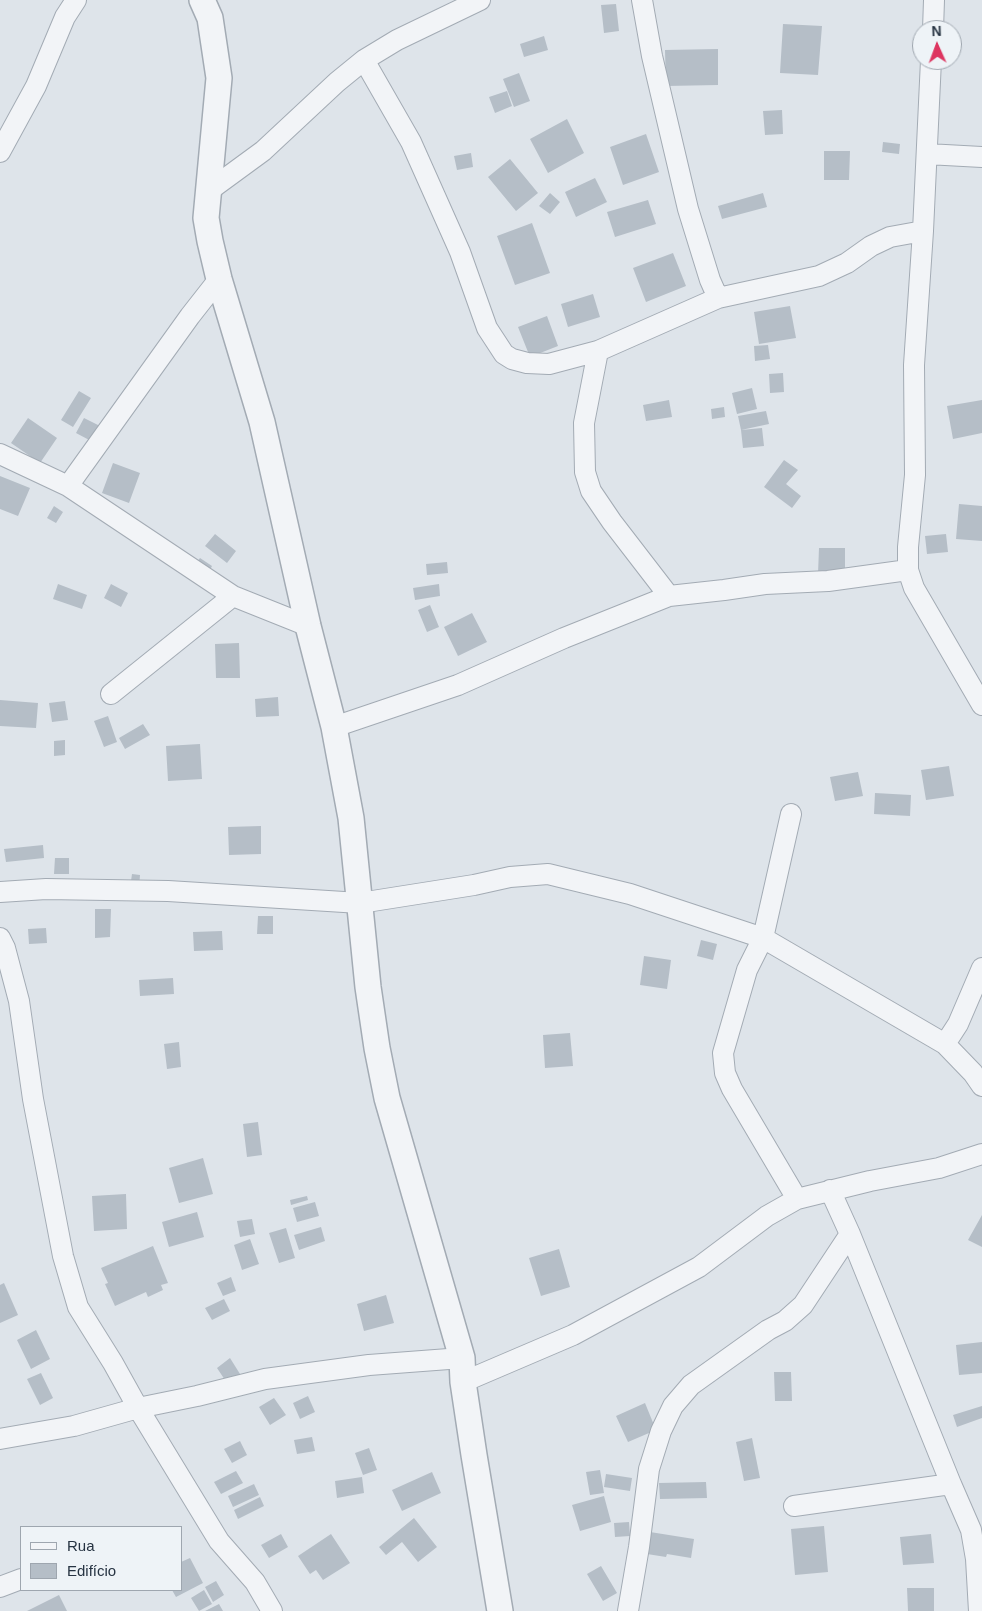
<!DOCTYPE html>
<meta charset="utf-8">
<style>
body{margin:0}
#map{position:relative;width:982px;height:1611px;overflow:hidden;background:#dee4ea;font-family:Arial,sans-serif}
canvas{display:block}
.legend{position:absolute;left:20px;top:1526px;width:162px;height:65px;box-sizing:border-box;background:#eef3f7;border:1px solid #9ea6af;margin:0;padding:6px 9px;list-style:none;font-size:15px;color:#263342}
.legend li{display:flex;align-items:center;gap:10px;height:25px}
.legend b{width:25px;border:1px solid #9ea6af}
.north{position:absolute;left:912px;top:20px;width:50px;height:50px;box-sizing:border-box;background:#eef3f7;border:1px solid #9ea6af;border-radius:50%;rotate:358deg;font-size:14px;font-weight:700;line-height:20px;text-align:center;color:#263342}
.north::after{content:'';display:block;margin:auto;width:18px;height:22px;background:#dd3560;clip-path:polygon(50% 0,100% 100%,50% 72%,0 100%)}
</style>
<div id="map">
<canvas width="982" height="1611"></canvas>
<ul class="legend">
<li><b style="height:6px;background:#f2f4f7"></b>Rua</li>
<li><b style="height:14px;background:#b5bec7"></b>Edifício</li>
</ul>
<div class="north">N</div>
</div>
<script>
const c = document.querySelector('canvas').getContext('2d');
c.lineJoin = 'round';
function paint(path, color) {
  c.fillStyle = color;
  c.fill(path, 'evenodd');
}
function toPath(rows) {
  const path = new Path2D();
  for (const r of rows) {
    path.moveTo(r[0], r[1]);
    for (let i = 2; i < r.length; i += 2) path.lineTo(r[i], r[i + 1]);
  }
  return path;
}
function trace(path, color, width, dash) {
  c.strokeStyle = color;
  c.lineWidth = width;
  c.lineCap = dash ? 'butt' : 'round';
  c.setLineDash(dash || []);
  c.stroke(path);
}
paint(toPath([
 [616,4,619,31,604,33,601,5],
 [783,24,822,26,818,75,780,73],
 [544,36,548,50,524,57,520,44],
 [718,49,718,85,666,86,665,50],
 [519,73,530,101,514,107,503,79],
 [507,91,512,106,495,113,489,97],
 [782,110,783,134,765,135,763,111],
 [567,119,584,153,548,173,530,139],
 [646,134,659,172,623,185,610,147],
 [883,142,900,144,899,154,882,152],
 [824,151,850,151,849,180,824,180],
 [471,153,473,167,457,170,454,156],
 [510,159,538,193,516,211,488,177],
 [595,178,607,202,576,217,565,192],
 [550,193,560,202,550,214,539,206],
 [763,193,767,207,722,219,718,206],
 [648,200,656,224,615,237,607,212],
 [532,223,550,273,515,285,497,236],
 [673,253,686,286,646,302,633,268],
 [593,294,600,317,568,327,561,304],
 [790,306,796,338,759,344,754,312],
 [547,316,558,346,530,357,518,327],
 [768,345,770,359,755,361,754,346],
 [783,373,784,392,770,393,769,374],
 [752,388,757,409,737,414,732,393],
 [79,391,91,398,73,427,61,420],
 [669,400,672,417,646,421,643,405],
 [982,400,982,433,953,439,947,406],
 [724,407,725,417,712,419,711,409],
 [766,411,769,424,741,430,738,416],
 [28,418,57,438,40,463,11,443],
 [84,418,102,427,93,442,76,433],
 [762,428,764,446,743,448,741,430],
 [784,460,798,470,786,484,801,496,792,508,764,487],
 [113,463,140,473,129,503,102,493],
 [0,476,30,488,18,516,0,509],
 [959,504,982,506,982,541,956,539],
 [54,506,63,512,56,523,47,518],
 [215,534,236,551,227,563,205,546],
 [946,534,948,552,927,554,925,536],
 [819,548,845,548,845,575,818,574],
 [200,558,212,566,208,574,194,566],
 [447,562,448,573,427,575,426,564],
 [58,584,87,595,82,609,53,599],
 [111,584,128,593,121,607,104,598],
 [439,584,440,596,415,600,413,588],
 [430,605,439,627,427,632,418,610],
 [472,613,487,642,458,656,444,627],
 [239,643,240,678,216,678,215,644],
 [278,697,279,716,256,717,255,699],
 [0,700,38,703,36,728,0,726],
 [65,701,68,720,52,722,49,703],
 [108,716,117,742,104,747,94,721],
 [143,724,150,735,125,749,119,738],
 [65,740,65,755,54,756,54,741],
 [200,744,202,779,168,781,166,746],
 [949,766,954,796,926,800,921,770],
 [858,772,863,796,835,801,830,777],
 [875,793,911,795,910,816,874,814],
 [261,826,261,854,229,855,228,827],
 [43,845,44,858,6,862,4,849],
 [55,858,69,858,69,874,54,874],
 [132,874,140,875,139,888,130,888],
 [95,909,111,909,110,937,95,938],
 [258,916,273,916,273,934,257,934],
 [46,928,47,943,29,944,28,929],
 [222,931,223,950,194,951,193,932],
 [701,940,717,944,713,960,697,956],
 [644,956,671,960,667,989,640,985],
 [173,978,174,994,140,996,139,980],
 [570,1033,573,1066,545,1068,543,1035],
 [179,1042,181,1067,167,1069,164,1044],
 [258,1122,262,1155,247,1157,243,1124],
 [203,1158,213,1194,179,1203,169,1168],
 [126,1194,127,1229,94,1231,92,1196],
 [307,1196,308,1200,291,1205,290,1200],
 [315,1202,319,1216,297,1222,293,1208],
 [197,1212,204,1237,169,1247,162,1222],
 [982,1215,982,1247,968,1240],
 [252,1219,255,1234,240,1237,237,1221],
 [321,1227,325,1241,299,1250,294,1235],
 [286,1228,295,1258,279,1263,269,1233],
 [250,1239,259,1264,242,1270,234,1245],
 [153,1246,168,1283,161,1285,163,1290,148,1297,146,1292,115,1306,105,1284,108,1283,101,1268],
 [559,1249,570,1287,541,1296,529,1258],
 [231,1277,236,1291,223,1296,217,1283],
 [4,1283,18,1315,0,1323,0,1285],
 [386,1295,394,1323,364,1331,357,1304],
 [224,1299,230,1311,212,1320,205,1308],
 [36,1330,50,1359,31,1369,17,1340],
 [982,1342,982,1373,959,1375,956,1345],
 [230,1358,240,1374,227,1383,217,1368],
 [774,1372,791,1372,792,1401,775,1401],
 [41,1373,53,1398,40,1405,27,1379],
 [308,1396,315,1412,300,1419,293,1403],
 [274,1398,286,1415,270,1425,259,1407],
 [645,1403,656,1430,628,1442,616,1416],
 [982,1406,982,1418,957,1427,953,1415],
 [312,1437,315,1451,297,1454,294,1440],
 [752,1438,760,1478,744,1481,736,1442],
 [240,1441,247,1455,232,1463,224,1449],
 [369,1448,377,1470,363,1475,355,1453],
 [600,1470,604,1493,590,1495,586,1472],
 [236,1471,243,1483,221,1494,214,1482],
 [432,1472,441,1493,402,1511,392,1490],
 [606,1474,632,1478,630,1491,604,1487],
 [362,1477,364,1493,337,1498,335,1481],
 [706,1482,707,1498,660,1499,659,1483],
 [254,1484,259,1495,233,1507,228,1496],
 [604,1496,611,1522,580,1531,572,1505],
 [260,1497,264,1506,238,1519,234,1510],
 [414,1518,437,1547,418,1562,402,1542,386,1555,379,1547],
 [629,1522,630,1536,615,1537,614,1523],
 [824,1526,828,1572,795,1575,791,1529],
 [650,1532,694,1539,691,1558,667,1554,666,1557,647,1554],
 [281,1534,288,1547,269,1558,261,1545],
 [331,1534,350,1563,323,1580,316,1570,310,1574,298,1556],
 [931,1534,934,1563,903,1565,900,1537],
 [190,1558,203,1583,176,1597,172,1590,181,1590,181,1562],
 [601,1566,617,1593,603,1601,587,1574],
 [216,1581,224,1595,213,1602,205,1587],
 [907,1588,934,1588,934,1611,908,1611],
 [204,1590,212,1604,199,1611,191,1598],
 [59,1595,67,1611,27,1611],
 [219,1604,223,1611,205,1611]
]), '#b5bec7');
const minor = toPath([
 [642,0,652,56,688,209,710,280,718,298,819,276,847,263,871,246,890,237,923,231],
 [933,30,934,0],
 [364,60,411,142,460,252,487,328,504,354,512,359,527,363,549,364,598,351,718,298],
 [931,60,923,231,914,365,915,475,908,547,908,570,914,588,982,705],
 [0,152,36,86,65,17,76,0],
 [927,154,982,157],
 [207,192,263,151,337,82,364,60,397,40,480,0],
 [598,351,584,423,585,472,591,491,612,522,669,596],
 [0,454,68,486,233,596,308,626],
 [68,486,190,316,219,279],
 [111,694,233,596],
 [334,727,458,685,564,638,669,596,724,590,765,584,828,581,908,570],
 [791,814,763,938,747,970,723,1053,725,1073,732,1089,797,1199],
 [0,892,46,889,168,891,360,903,474,885,510,877,548,874,630,894,763,938,945,1044,973,1073,982,1086],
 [0,938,5,948,19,1001,33,1099,63,1256,78,1307,113,1363,138,1408,219,1541,255,1582,272,1611],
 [945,1044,958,1024,982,968],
 [830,1190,850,1234,951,1484,971,1530,976,1559,979,1611],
 [463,1382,573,1335,699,1267,767,1216,797,1199,870,1181,939,1168,982,1154],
 [0,1439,74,1426,138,1408,197,1396,265,1379,369,1365,462,1358],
 [794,1506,951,1484],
 [0,1587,21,1579],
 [628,1611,639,1547,649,1469,661,1431,673,1406,691,1385,768,1330,785,1321,803,1305,850,1234]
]);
const tertiary = toPath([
 [202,0,210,18,219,78,206,218,210,241,219,279,262,422,308,626,334,727,351,818,368,987,377,1048,387,1098,462,1358,463,1382,474,1455,500,1611]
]);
trace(minor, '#a3abb4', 22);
trace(tertiary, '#a3abb4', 28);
trace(minor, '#f2f4f7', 20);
trace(tertiary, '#f2f4f7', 25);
</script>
